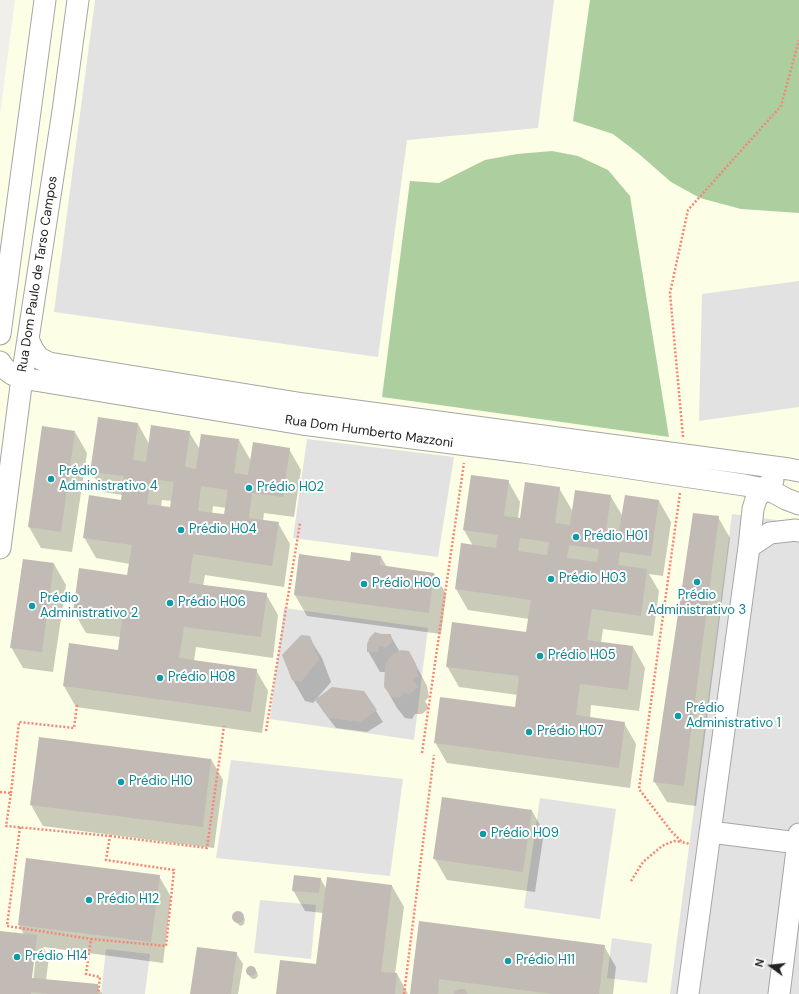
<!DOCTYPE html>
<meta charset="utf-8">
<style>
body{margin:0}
#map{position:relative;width:799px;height:994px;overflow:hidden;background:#f1efe9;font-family:"DM Sans",sans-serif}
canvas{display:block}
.north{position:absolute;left:751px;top:946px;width:40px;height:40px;-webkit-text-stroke:3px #fff;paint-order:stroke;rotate:285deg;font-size:11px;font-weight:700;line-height:16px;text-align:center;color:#222}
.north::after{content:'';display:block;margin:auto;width:14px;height:18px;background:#222;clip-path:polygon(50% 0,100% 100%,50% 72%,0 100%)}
</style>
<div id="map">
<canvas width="799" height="994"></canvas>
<div class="north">N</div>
</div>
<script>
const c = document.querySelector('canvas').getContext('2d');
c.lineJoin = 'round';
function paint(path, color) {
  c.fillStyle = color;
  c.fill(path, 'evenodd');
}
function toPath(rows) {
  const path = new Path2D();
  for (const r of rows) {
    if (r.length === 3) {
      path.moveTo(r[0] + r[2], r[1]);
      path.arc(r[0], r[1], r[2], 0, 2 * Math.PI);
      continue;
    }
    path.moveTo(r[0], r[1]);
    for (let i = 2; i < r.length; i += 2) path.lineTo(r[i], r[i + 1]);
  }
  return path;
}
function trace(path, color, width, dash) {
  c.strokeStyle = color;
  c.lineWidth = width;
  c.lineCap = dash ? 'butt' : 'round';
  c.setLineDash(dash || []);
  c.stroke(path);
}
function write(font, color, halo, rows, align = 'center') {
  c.font = font + ' "DM Sans",sans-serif';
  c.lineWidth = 4;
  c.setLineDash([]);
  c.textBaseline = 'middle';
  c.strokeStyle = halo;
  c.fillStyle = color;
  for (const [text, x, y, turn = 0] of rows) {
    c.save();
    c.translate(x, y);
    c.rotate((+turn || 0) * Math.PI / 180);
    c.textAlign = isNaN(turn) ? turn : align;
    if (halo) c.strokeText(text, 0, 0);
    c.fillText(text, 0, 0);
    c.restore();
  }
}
paint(toPath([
 [15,0,799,0,799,994,0,994,0,115]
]), '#fdfee6');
paint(toPath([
 [590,0,799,0,799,213,741,209,700,198,671,182,639,154,613,134,573,121],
 [552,151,578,156,608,170,630,196,669,437,382,397,410,181,439,183,485,160,517,154]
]), '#adcfa0');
paint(toPath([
 [95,0,554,0,538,128,407,140,378,357,54,312],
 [799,281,799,407,699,421,702,294],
 [307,439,454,457,438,557,293,538],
 [732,514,799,523,799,994,670,994],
 [284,608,428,628,414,740,270,719],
 [231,760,403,779,390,876,216,858],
 [540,798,616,809,600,919,524,908],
 [260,900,316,905,311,959,254,953],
 [612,938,652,944,647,983,607,978],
 [106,949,150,954,145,994,101,994]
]), '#e2e2e2');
paint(toPath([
 [138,424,149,444,189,432,200,450,239,440,251,461,289,449,301,470,294,517,264,513,263,521,278,523,290,544,284,587,205,575,203,586,266,594,278,615,273,658,196,647,194,661,256,670,268,691,262,733,76,707,64,686,119,651,121,637,86,633,74,612,128,576,130,564,96,558,84,537,122,501,123,495,103,492,91,471],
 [162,500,172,501,171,508,161,507],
 [213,506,226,508,225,516,212,514],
 [75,432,87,453,72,552,41,548,29,527],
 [472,476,508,481,520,502,518,519,521,519,559,488,573,512,610,495,623,517,659,501,671,522,663,576,649,574,659,591,653,636,603,629,601,643,633,647,645,668,639,711,591,705,590,718,624,723,636,744,630,788,447,763,435,742,516,708,518,695,459,687,447,666,527,633,529,619,468,610,456,589,473,546,464,530],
 [718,517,730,538,696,806,667,802,654,781],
 [381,557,387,567,434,573,446,594,441,634,307,616,295,595],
 [23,560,54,564,66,585,53,672,23,668,11,647],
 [381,635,390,635,400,652,409,652,427,686,429,697,425,701,429,708,422,714,415,714,412,719,405,718,397,708,385,687,385,672,380,672,368,651],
 [309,637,322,658,331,682,313,703,305,701,293,680],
 [316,700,376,711,383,722,367,732,336,728,323,711],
 [211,759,223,780,214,848,43,826,31,805],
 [532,811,544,832,535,892,447,880,435,859],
 [159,876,171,897,163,963,43,947,49,957,46,980,97,985,102,994,0,994,0,932,24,935,19,925],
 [34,954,36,954,33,983,31,983],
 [320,878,326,888,392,886,404,907,395,974,397,974,408,994,277,994,317,965,323,913,305,911,293,890],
 [239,912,245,919,244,924,241,926,239,925,233,919,233,916,234,913],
 [420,922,604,946,616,967,613,994,411,994],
 [236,953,243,964,238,994,191,994],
 [249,967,252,967,254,968,257,972,258,976,255,979,253,979,251,978,248,974,248,970]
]), '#0003');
paint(toPath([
 [98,417,138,423,133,460,146,462,151,425,190,431,185,467,196,469,201,434,239,439,234,473,248,475,253,442,290,448,283,497,252,493,249,518,279,522,272,566,193,554,189,583,267,593,261,637,184,627,179,658,257,669,251,712,63,686,69,643,118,650,122,619,73,612,79,568,127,575,132,545,83,538,89,495,121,500,124,476,90,472],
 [151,479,174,482,170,507,147,504],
 [201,486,228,490,224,514,198,511],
 [42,426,75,431,61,532,28,527],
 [471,475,509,480,504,516,520,518,525,482,560,487,555,523,570,525,575,490,611,495,606,530,619,531,625,495,659,500,651,556,620,552,618,565,647,569,641,616,592,609,587,640,633,646,628,690,580,684,576,715,625,722,619,768,434,743,440,697,515,707,519,676,446,667,452,622,526,632,531,600,455,589,461,543,496,548,498,535,463,530],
 [520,538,549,542,547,555,518,551],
 [569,545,599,549,597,562,567,558],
 [693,513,719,516,684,786,653,782],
 [351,552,381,556,380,565,434,573,429,613,294,595,299,554,350,561],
 [23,559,54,563,42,652,10,648],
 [375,632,381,634,391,634,392,642,386,648,379,646,378,652,367,652,367,644,370,637],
 [301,635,310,636,319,660,301,682,292,680,282,655],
 [401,650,409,651,416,664,418,676,413,680,418,687,410,694,403,693,400,698,392,697,384,687,385,666,390,656],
 [332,687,364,691,377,710,360,722,329,718,315,700],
 [39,737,211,759,203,827,30,805],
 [442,797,532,810,523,872,433,859],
 [26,858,160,875,151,942,18,925],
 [294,875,321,878,319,893,292,891],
 [327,877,392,885,381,972,397,973,395,994,276,994,280,960,316,964],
 [238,917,6],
 [419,921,605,945,599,994,552,994,439,979,438,994,410,994],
 [0,931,37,935,32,978,98,984,97,994,48,994,31,992,31,994,0,994],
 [197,947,237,952,231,994,190,994],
 [251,971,5],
 [459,989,465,989,468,994,454,994,455,991]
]), '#c2bbb5');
const minor = toPath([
 [0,334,45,0],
 [28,339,33,350,39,358,49,363,304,404,789,469,799,471],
 [0,362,4,368,12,374,22,378,302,424,523,452,744,485,764,489,775,493,786,499,799,504],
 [749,547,770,533,796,530,799,531],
 [0,548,22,378,63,111,78,0],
 [710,832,798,843],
 [688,994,749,547,753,509,756,499,764,489,773,480],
 [779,994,799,834]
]);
trace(minor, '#a6a6a6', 23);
trace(toPath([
 [683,437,670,293,688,210,781,106,799,40],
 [680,493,639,789,671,831,682,842,690,844],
 [266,731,300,523],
 [422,753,464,463],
 [0,792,11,793,6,826,110,836,106,860,174,870,166,946,91,939,86,974,100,977,98,994],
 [11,793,19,722,74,728,77,705],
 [20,827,7,926,91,939],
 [110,836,207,848,224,726],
 [631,881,643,862,662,846,674,841,682,842],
 [404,994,434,755]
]), '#f48677', 2.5, [2, 2]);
trace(minor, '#fff', 21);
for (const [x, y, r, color] of [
 [51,479,4,"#0f9aa8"],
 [249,488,4,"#0f9aa8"],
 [181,530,4,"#0f9aa8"],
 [576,537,4,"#0f9aa8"],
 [551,579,4,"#0f9aa8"],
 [697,582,4,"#0f9aa8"],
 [364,584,4,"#0f9aa8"],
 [170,603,4,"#0f9aa8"],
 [32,606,4,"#0f9aa8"],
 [540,656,4,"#0f9aa8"],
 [160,678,4,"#0f9aa8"],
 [678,716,4,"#0f9aa8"],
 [529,732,4,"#0f9aa8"],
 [121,782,4,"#0f9aa8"],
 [483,834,4,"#0f9aa8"],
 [89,900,4,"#0f9aa8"],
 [17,957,4,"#0f9aa8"],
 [508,961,4,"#0f9aa8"]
]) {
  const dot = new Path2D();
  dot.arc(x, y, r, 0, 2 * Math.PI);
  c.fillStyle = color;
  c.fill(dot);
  trace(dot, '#fff', 1.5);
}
write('13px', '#222', '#fff', [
 ["Rua Dom Paulo de Tarso Campos",38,274,-81],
 ["Rua Dom Humberto Mazzoni",369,432,8]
]);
write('13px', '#0d838f', '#fff', [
 ["Prédio",59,472],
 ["Administrativo 4",59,487],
 ["Prédio H02",257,488],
 ["Prédio H04",189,530],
 ["Prédio H01",584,537],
 ["Prédio H03",559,579],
 ["Prédio H00",372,584],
 ["Prédio",697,596,"center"],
 ["Administrativo 3",697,611,"center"],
 ["Prédio",40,599],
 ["Administrativo 2",40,614],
 ["Prédio H06",178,603],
 ["Prédio H05",548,656],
 ["Prédio H08",168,678],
 ["Prédio",686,709],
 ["Administrativo 1",686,724],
 ["Prédio H07",537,732],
 ["Prédio H10",129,782],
 ["Prédio H09",491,834],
 ["Prédio H12",97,900],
 ["Prédio H14",25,957],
 ["Prédio H11",516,961]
], 'left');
</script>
